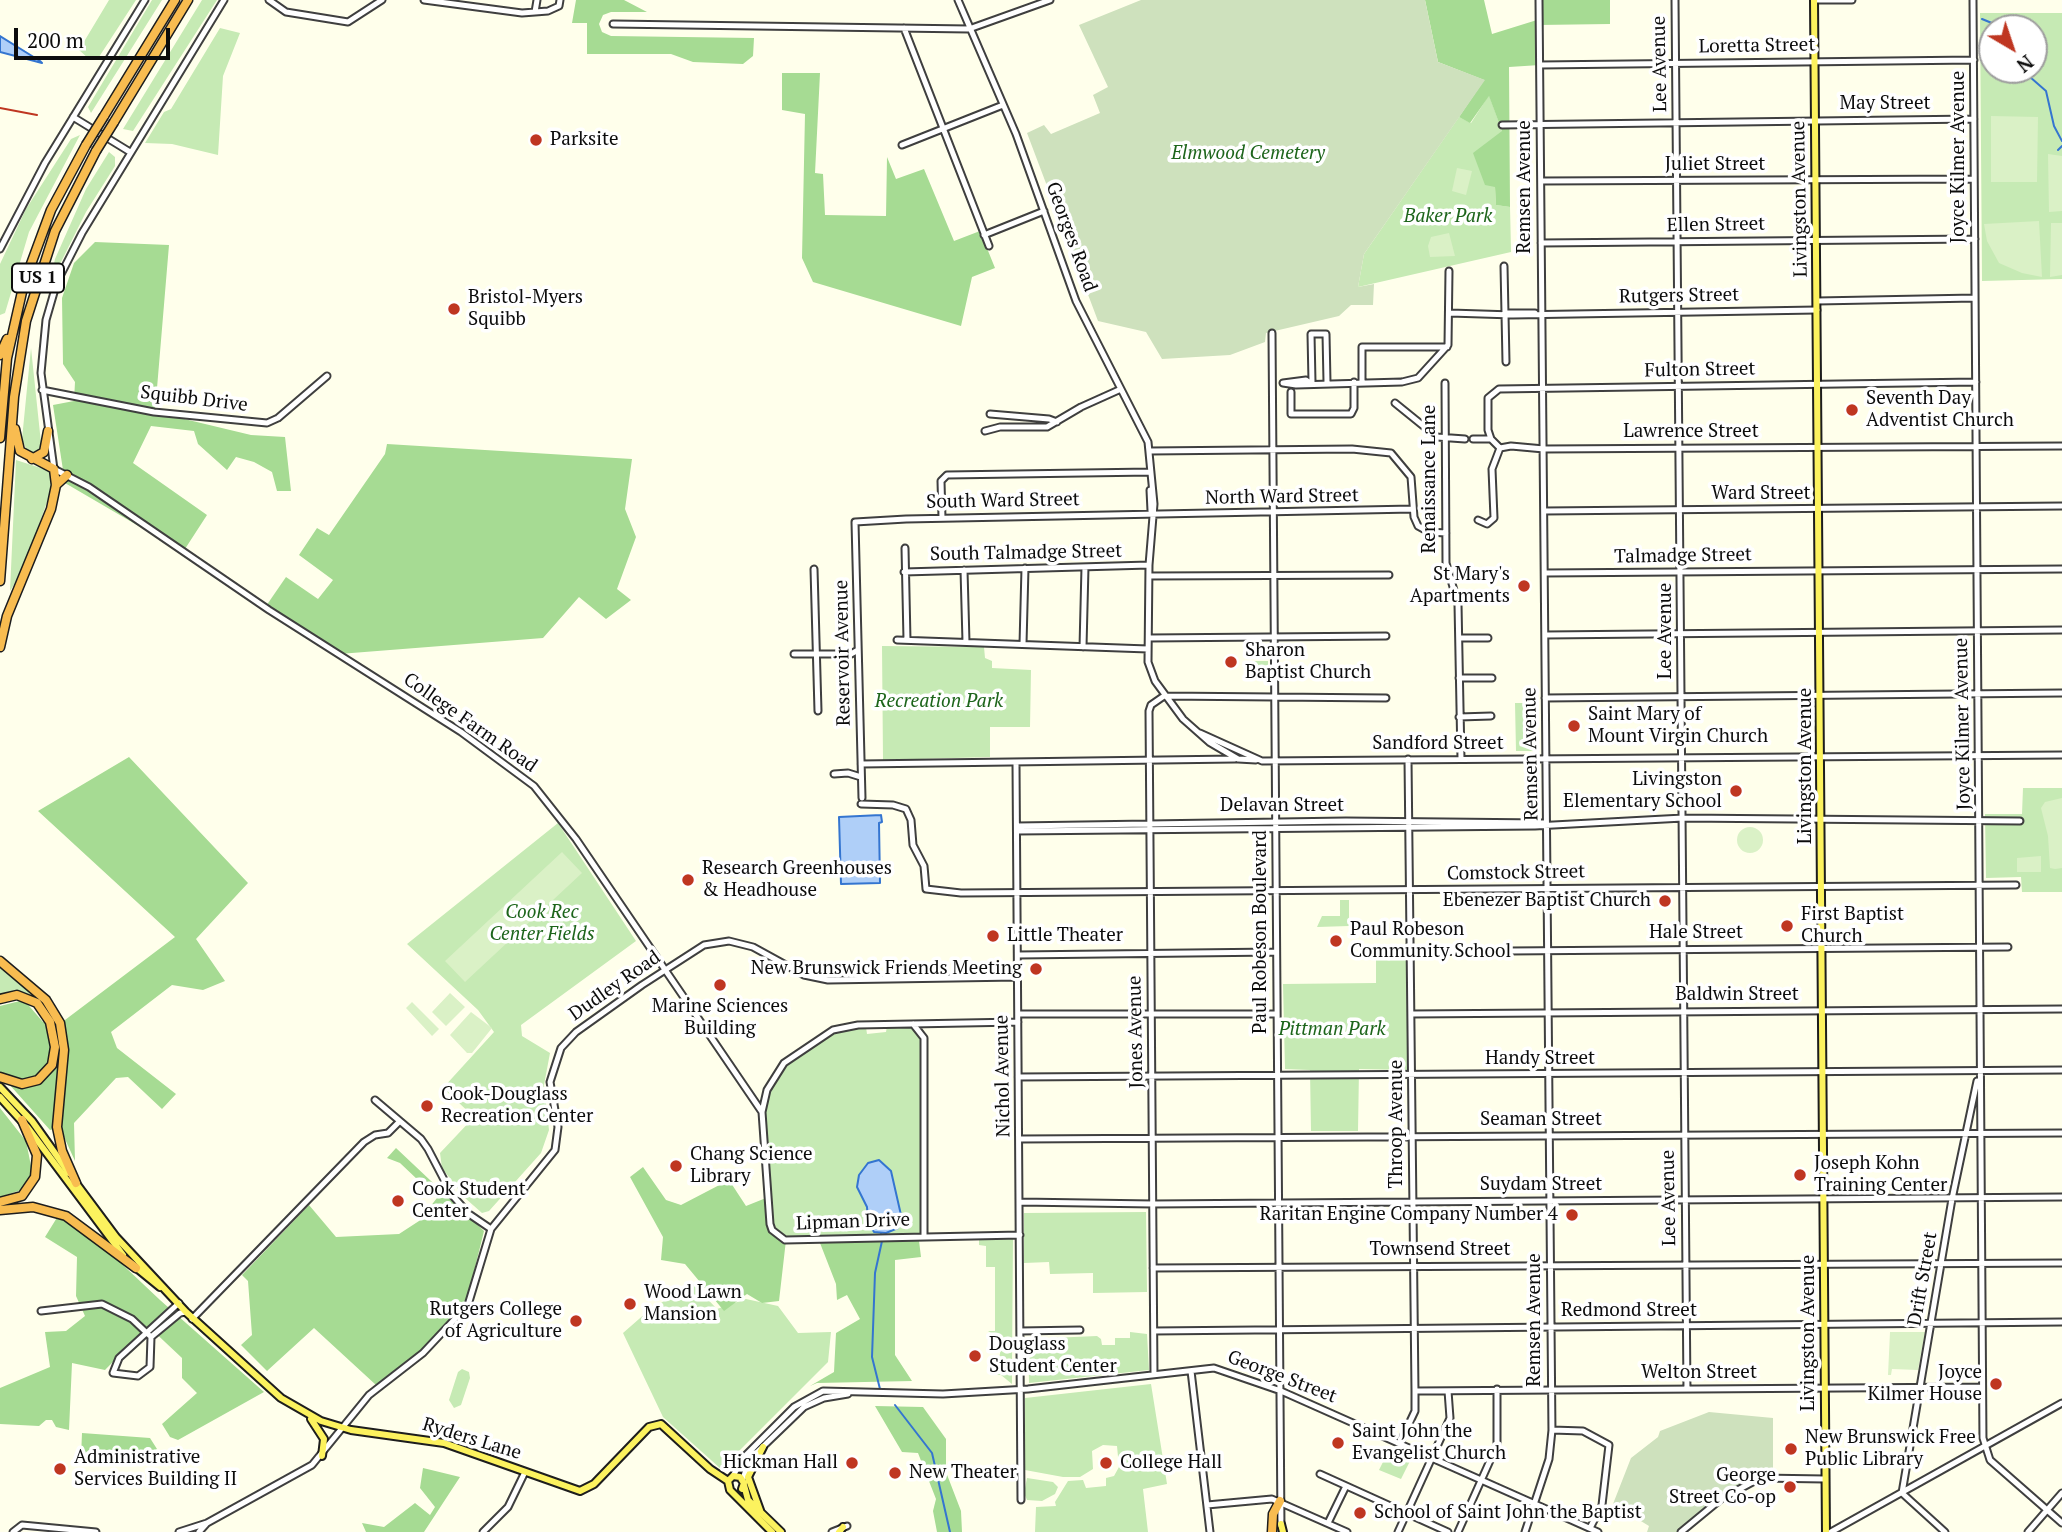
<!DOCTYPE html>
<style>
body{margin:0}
#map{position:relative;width:2062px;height:1532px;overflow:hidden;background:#ffffeb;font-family:"PT Serif",serif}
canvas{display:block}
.north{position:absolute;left:1978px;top:14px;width:70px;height:70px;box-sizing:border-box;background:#fff;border:2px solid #9e9e9e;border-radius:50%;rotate:141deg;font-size:19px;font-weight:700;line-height:28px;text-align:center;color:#0c0c0c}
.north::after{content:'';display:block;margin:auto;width:24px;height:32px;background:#bf3621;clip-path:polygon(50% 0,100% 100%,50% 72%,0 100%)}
.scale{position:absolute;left:14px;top:28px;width:156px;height:32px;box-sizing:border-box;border:4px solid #0c0c0c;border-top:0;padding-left:9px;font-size:21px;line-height:24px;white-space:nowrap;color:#0c0c0c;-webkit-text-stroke:5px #fff;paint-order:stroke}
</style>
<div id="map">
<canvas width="2062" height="1532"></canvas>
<div class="north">N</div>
<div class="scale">200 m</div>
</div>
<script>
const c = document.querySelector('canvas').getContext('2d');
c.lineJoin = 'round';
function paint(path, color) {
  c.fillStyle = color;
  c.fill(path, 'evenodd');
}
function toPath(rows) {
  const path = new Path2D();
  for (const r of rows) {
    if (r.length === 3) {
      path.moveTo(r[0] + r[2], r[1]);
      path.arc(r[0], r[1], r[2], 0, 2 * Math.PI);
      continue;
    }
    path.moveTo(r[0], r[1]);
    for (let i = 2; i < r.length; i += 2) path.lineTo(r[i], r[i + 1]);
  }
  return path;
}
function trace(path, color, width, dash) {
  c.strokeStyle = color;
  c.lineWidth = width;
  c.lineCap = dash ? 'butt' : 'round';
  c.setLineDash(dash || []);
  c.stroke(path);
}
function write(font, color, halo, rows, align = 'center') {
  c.font = font + ' "PT Serif",serif';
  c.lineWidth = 7;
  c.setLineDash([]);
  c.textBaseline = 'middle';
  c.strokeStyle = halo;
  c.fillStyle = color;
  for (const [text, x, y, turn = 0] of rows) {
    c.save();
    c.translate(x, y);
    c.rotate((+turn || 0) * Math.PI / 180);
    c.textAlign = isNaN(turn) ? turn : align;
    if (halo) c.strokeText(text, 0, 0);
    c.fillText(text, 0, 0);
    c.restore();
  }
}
paint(toPath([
 [109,0,136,0,97,60,89,59,79,50],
 [152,0,162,0,91,113,88,107],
 [202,0,217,0,133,131,123,129],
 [1980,13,2062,13,2062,279,1982,281],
 [1992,28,2034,28,2034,70,1992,70],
 [220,28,240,33,223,76,218,155,172,144,145,143,164,112,171,109],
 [1489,95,1502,131,1495,186,1496,205,1510,207,1511,252,1358,287,1364,254,1459,117,1471,123],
 [80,135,29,232,5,313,0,315,0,264,26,209,71,139],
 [109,152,115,157,115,166,86,212,49,286,55,259,86,189],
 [31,348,41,443,39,451,33,454,27,451,22,439],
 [16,460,50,471,53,485,23,570,10,591],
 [882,646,984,647,985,658,992,661,992,668,1031,670,1030,727,990,727,990,757,883,760],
 [1244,661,1268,661,1268,675,1245,676],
 [1515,703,1536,703,1536,751,1516,751],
 [2023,788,2062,788,2062,892,2022,892,2021,877,1986,878,1985,814,2022,814],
 [558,823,636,941,521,1025,522,1036,550,1053,544,1085,549,1130,541,1153,489,1211,482,1213,465,1198,442,1168,440,1153,474,1117,443,1088,494,1032,478,1010,407,944],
 [1340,900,1349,900,1349,926,1317,927,1322,916,1340,916],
 [1406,955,1408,1070,1359,1069,1358,1131,1311,1131,1310,1070,1285,1069,1283,984,1376,983,1376,957],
 [0,965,14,979,39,997,17,992,0,997],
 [913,1024,924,1038,923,1237,919,1241,786,1240,770,1226,763,1099,779,1065,836,1031,866,1027,867,1034,886,1032,887,1026],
 [1146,1212,1147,1292,1093,1293,1093,1273,1050,1274,1049,1262,1024,1263,1024,1213],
 [1013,1239,1012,1366,1012,1384,1001,1375,996,1375,1001,1348,997,1347,997,1337,988,1331,995,1331,995,1267,986,1267,986,1246,979,1245,979,1240],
 [692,1283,717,1309,746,1299,778,1306,798,1333,831,1332,828,1362,721,1469,663,1417,623,1333,647,1312],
 [1130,1332,1147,1334,1149,1370,1029,1383,1028,1339,1097,1336,1101,1339,1102,1345,1115,1345,1115,1338,1130,1338],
 [462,1369,469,1372,470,1378,461,1405,454,1408,449,1400,458,1372],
 [1151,1384,1167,1484,1143,1489,1148,1532,1035,1532,1036,1507,1056,1506,1055,1502,1068,1481,1083,1480,1086,1488,1106,1486,1106,1478,1114,1476,1119,1467,1117,1446,1103,1445,1092,1451,1093,1469,1080,1477,1063,1477,1025,1470,1025,1398],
 [1390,1448,1412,1457,1401,1479,1379,1470],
 [1027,1478,1053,1482,1058,1487,1055,1494,1042,1501,1027,1500,1024,1493]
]), '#c6eab4');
paint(toPath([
 [576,0,624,0,647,12,611,12,603,15,599,24,602,32,611,36,754,38,753,56,743,64,693,62,671,54,587,54,587,23,572,23],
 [1425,0,1484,0,1492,34,1537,20,1540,0,1610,0,1610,24,1538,25,1540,65,1509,67,1510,207,1496,205,1495,187,1485,185,1473,153,1502,131,1489,96,1470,123,1459,117,1484,80,1438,62],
 [782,73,820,73,815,173,823,174,825,215,886,216,887,157,896,179,924,169,954,241,980,231,995,268,972,277,961,326,813,282,802,258,805,114,782,110],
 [95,242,169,245,155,412,251,435,285,437,291,491,277,491,272,472,254,462,236,457,227,470,198,444,194,431,151,426,133,463,207,515,183,552,65,483,53,405,74,401,75,382,63,364,62,298,74,263],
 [387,444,632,459,625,509,636,537,617,589,631,600,606,619,579,597,543,638,339,654,264,609,286,577,318,599,333,580,299,555,317,528,329,535,385,454],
 [129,757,248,883,196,939,225,981,203,990,172,985,111,1032,117,1048,176,1094,162,1109,128,1077,116,1078,74,1123,75,1161,60,1128,50,1130,0,1074,0,1006,24,1000,43,1022,61,1023,175,937,38,811],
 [0,1108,26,1141,33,1176,27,1188,0,1197],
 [396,1148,484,1231,465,1308,423,1354,376,1385,314,1328,267,1371,241,1345,252,1335,248,1281,242,1275,309,1205,336,1237,399,1234,419,1221,437,1198,400,1163,387,1158],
 [643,1167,666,1200,681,1205,729,1180,746,1206,766,1198,770,1226,786,1240,779,1301,762,1303,747,1294,724,1311,685,1264,661,1260,663,1237,630,1177],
 [58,1216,88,1232,160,1300,264,1392,178,1440,170,1437,162,1424,197,1393,182,1378,182,1358,148,1326,105,1370,72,1363,69,1430,56,1427,52,1420,46,1420,39,1426,0,1424,0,1388,50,1367,45,1332,66,1331,85,1316,76,1296,77,1257,45,1237],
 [836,1240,919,1241,921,1257,895,1260,895,1355,912,1381,817,1383,810,1386,834,1372,836,1333,860,1319,847,1295,837,1300,836,1284,820,1243],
 [875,1406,923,1407,946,1439,946,1472,961,1511,962,1532,937,1532,933,1511,936,1499,918,1453,902,1452],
 [82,1433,150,1438,157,1449,135,1462,113,1465,88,1461,81,1457],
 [423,1468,460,1477,424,1532,366,1532,362,1523,384,1527,415,1503,430,1515,435,1507,420,1488]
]), '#a6db93');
paint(toPath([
 [1141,0,1425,0,1438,62,1485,80,1364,254,1358,287,1374,284,1373,305,1351,305,1339,316,1266,333,1265,342,1230,355,1162,359,1146,332,1098,321,1027,133,1044,125,1051,134,1100,113,1093,95,1108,87,1079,25],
 [1709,1412,1773,1418,1773,1477,1760,1479,1724,1498,1681,1532,1647,1532,1649,1526,1613,1504,1631,1458,1658,1437,1660,1431]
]), '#cee1bd');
paint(toPath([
 [1991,116,2038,117,2037,182,1991,182],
 [2048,154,2062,156,2062,211,2049,212],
 [1457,168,1472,171,1466,195,1452,191],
 [2039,221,2042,277,2022,273,1999,263,1987,241,1984,224],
 [2051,223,2062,223,2062,275,2050,277],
 [1449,233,1455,256,1430,257,1428,246,1431,237],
 [2062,798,2062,868,2055,869,2050,868,2048,836,2041,808,2045,802],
 [1750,840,13],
 [562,852,582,873,465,982,445,961],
 [2041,856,2041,872,2017,872,2017,858],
 [450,993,465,1007,446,1026,432,1012],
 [412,1002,439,1029,432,1036,406,1008],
 [471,1012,492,1028,472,1053,467,1053,450,1035],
 [1890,1332,1925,1332,1918,1370,1892,1369,1891,1375,1888,1375]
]), '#daf1c6');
const water = toPath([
 [0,36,40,61,42,63,0,52,0,36],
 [881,815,882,822,879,823,880,883,841,884,839,817,881,815],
 [879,1160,891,1171,901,1215,898,1228,886,1233,874,1232,868,1222,867,1207,857,1187,859,1175,868,1163,879,1160]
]);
paint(water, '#afcff8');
trace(water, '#3475d0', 2);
trace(toPath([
 [1982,19,2004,28],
 [2022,70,2046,91,2054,126,2062,141],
 [2058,150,2062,146],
 [881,1234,881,1235],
 [880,1389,872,1357,875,1273,882,1241],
 [895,1405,932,1453,950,1532]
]), '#3475d0', 2);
const minor = toPath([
 [224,0,82,233,57,282,46,320,41,373,54,469,89,487,269,610,461,732,534,786,576,839,762,1112],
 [269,0,286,12,348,22,382,0],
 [424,0,522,13,548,11,559,6,560,0],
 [958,0,1016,134,1076,301,1148,442,1154,504,1149,565,1148,662,1155,681,1183,719,1209,742,1238,759,1256,760],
 [1675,0,1687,1388],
 [1814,0,1852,0],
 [1973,0,1983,1438,1990,1460,2062,1523],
 [535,12,537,0],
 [613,24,969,29,1050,0],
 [904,28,989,246],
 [1540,65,1974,60],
 [73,117,130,152],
 [1502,125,1974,119],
 [902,145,1003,105],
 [1541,181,1974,179],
 [984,235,1044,211],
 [1541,243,1975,239],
 [0,249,45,163,145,0],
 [1504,266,1506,362],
 [1817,301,1975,298],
 [1450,313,1513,315,1817,310],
 [1508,313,1535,313],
 [1272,333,1281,1526],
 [1312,382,1311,334,1326,334,1327,382],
 [1362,382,1362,347,1447,347],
 [1283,383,1296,385,1402,382,1418,378,1448,345,1449,271],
 [1283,383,1306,380,1310,383],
 [1445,383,1446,563,1458,604,1461,759],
 [42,390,154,412,267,423,278,418,327,376],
 [1291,392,1291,414,1351,414,1354,408,1354,382],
 [1395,403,1437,437,1465,439],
 [990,414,1049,419,1057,422],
 [985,431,1000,427,1047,427,1081,407,1121,389],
 [1473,439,1491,439],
 [1500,448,1491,439,1488,430,1488,398,1499,389,1976,382],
 [1150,451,1352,449,1391,453,1411,477,1414,517,1418,526,1429,532,1446,533],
 [1150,490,1151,511],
 [1545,511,2062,506],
 [942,518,941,481,947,475,1151,472],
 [1478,520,1487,524,1494,518,1492,469,1500,448,1511,446,1544,449,2062,446],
 [905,548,907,640],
 [814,569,818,711],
 [964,570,966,642],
 [904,572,1149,565],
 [1546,573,2062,569],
 [1149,576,1389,575],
 [1546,635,2062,630],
 [1149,638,1386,636],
 [1459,638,1488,638],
 [897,640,1148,649],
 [1023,644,1025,568],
 [1083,647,1085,567],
 [794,654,851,654,858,650],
 [1459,678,1492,678],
 [1545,698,2062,693],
 [1459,717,1491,716],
 [1200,733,1262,761,2062,755],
 [1016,763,1021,1500],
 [861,764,1235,759],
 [834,774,848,773,861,777],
 [862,798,855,522,906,519,1413,509],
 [861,804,893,805,906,809,911,820,913,845,924,866,926,889,961,893,2016,885],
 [1017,826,1346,821,1544,823],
 [1017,831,1535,826,1683,818,2020,821],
 [1384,952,2008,947],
 [1018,955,1276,952],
 [1018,1014,1277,1014],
 [1412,1014,2062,1009],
 [1018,1022,858,1025,833,1030,784,1063,767,1090,762,1112,770,1224,772,1230,785,1240,1020,1235],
 [913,1024,924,1038,924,1236],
 [1018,1077,2062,1070],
 [375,1100,421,1139,428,1149,452,1195,469,1214,491,1229],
 [1020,1139,2062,1133],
 [1020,1202,1153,1204,2062,1197],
 [1153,1268,2062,1263],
 [41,1311,102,1304,132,1319,150,1336],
 [192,1319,364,1142,375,1135,388,1133,399,1122],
 [1020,1331,1080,1330],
 [1154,1331,2062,1322],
 [151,1337,150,1367,138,1376,113,1373,119,1358,179,1303],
 [151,1337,180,1313,186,1312],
 [1191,1371,1210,1532],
 [1154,1374,1149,711,1151,705,1164,696,1386,698],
 [1415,1391,1982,1387],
 [1552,1430,1583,1431,1609,1445,1602,1505,1590,1528],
 [1400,1443,1415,1411,1415,1391,1408,759],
 [1320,1474,1448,1532],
 [733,1476,743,1458,794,1407,823,1391,943,1394,1028,1389,1214,1368,1281,1391,1598,1532],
 [743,1479,749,1460,804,1407,824,1398,848,1394],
 [1902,1493,1952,1199,1977,1081],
 [1902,1493,1945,1532],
 [1207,1505,1272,1499,1347,1532],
 [1328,1523,1346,1486],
 [13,1532,22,1525,96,1532],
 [179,1532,207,1523,312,1465,369,1395,423,1353,468,1305,491,1229,555,1150,558,1127,550,1082,561,1048,576,1032,642,985,704,945,729,941,753,947,804,975,828,980,1017,977],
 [199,1532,207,1523],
 [483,1532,508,1507,525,1472],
 [832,1532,847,1526],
 [1398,1532,1450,1418,1448,1391],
 [1458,1532,1497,1445,1497,1389],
 [1525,1532,1549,1459,1552,1430,1539,0],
 [1681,1532,1721,1499,1760,1478,1825,1479],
 [1831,1532,2062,1403],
 [2028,1532,2062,1493]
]);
const major = toPath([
 [1814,0,1826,1532],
 [0,1087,32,1121,69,1173],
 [0,1097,28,1128,123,1255],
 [75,1182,116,1237,186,1312,281,1398,321,1421,351,1430,444,1443,580,1491,594,1484,649,1427,661,1424,710,1469,728,1481],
 [133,1265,160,1287],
 [311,1419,324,1439,322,1456],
 [728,1481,730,1490,772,1532],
 [728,1481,733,1476,740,1477,744,1483,742,1489],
 [744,1485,748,1500,781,1532],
 [761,1513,748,1477,763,1447],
 [1281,1524,1283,1532],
 [839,1532,843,1527]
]);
const highway = toPath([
 [104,116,175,0],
 [114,122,188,0],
 [0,355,7,339],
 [0,438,7,358,24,283,51,210,86,145],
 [32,459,44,452,48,431],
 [56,485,67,475],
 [0,581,14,397,26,321,55,231,96,151],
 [0,647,7,616,51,509,56,485,54,469,20,451,15,429],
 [0,961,46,1000,60,1023,64,1050,57,1127,62,1151,76,1183],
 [0,999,17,995,37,1003,50,1022,55,1047,52,1065,38,1080,22,1084,0,1077],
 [0,1202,22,1196,35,1177,37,1155,22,1120],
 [0,1210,33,1207,66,1216,136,1268],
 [1272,1532,1273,1514,1280,1501]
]);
trace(minor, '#3f3f3f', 9);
trace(major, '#1d1d1d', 10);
trace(highway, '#1d1d1d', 11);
trace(minor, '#fff', 5);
trace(major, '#fcf25e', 6);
trace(highway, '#f8bc50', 8);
trace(toPath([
 [0,108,37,115]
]), '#bf3621', 2);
const highwayBridge = toPath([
 [86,145,104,116],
 [96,151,114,122]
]);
trace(highwayBridge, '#1d1d1d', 11, []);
trace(highwayBridge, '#f8bc50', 8);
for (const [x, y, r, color] of [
 [536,140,7,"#bf3621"],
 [454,309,7,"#bf3621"],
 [1852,410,7,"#bf3621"],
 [1524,586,7,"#bf3621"],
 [1231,662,7,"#bf3621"],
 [1574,726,7,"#bf3621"],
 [1736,791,7,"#bf3621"],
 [688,880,7,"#bf3621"],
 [1665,901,7,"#bf3621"],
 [1787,926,7,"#bf3621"],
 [993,936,7,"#bf3621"],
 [1336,941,7,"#bf3621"],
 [1036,969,7,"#bf3621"],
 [720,985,7,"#bf3621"],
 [427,1106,7,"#bf3621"],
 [676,1166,7,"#bf3621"],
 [1800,1175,7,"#bf3621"],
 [398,1201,7,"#bf3621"],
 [1572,1215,7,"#bf3621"],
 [630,1304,7,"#bf3621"],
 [576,1321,7,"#bf3621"],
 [975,1356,7,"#bf3621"],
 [1996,1384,7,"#bf3621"],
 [1338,1443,7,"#bf3621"],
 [1791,1449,7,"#bf3621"],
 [852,1463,7,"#bf3621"],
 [1106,1463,7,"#bf3621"],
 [60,1469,7,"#bf3621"],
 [895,1473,7,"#bf3621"],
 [1790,1487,7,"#bf3621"],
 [1360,1513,7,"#bf3621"]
]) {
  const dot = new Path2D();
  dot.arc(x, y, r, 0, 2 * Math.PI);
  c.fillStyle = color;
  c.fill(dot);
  trace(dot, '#fff', 2.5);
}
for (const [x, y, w] of [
 [38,278,52]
]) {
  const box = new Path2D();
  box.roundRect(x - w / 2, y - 14.5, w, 29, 5);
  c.fillStyle = '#fff';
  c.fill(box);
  trace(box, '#0c0c0c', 2);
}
write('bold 18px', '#0c0c0c', null, [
 ["US 1",38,278]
]);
write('19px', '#0c0c0c', '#fff', [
 ["Loretta Street",1757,46,-1],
 ["Lee Avenue",1660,64,-91],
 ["May Street",1885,104],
 ["Joyce Kilmer Avenue",1959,157,-90],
 ["Juliet Street",1715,165],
 ["Remsen Avenue",1525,187,-90],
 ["Livingston Avenue",1800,199,-91],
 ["Ellen Street",1716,225,-1],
 ["Georges Road",1071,237,70],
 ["Rutgers Street",1679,296,-1],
 ["Fulton Street",1700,370,-1],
 ["Squibb Drive",194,399,7],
 ["Lawrence Street",1691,432],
 ["Renaissance Lane",1430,479,-90],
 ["Ward Street",1761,494],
 ["North Ward Street",1282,497,-1],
 ["South Ward Street",1003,501,-1],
 ["South Talmadge Street",1026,553,-1],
 ["Talmadge Street",1683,556,-1],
 ["Lee Avenue",1666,631,-90],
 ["Reservoir Avenue",843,653,-91],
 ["College Farm Road",470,723,35],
 ["Joyce Kilmer Avenue",1963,724,-91],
 ["Sandford Street",1438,744],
 ["Remsen Avenue",1531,754,-91],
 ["Livingston Avenue",1806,766,-90],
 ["Delavan Street",1282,806],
 ["Comstock Street",1516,873,-1],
 ["Paul Robeson Boulevard",1261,932,-90],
 ["Hale Street",1696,933],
 ["Dudley Road",615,986,-35],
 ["Baldwin Street",1737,995],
 ["Jones Avenue",1136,1032,-91],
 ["Handy Street",1540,1059],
 ["Nichol Avenue",1003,1076,-91],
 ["Seaman Street",1541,1120],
 ["Throop Avenue",1397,1124,-90],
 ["Suydam Street",1541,1185],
 ["Lee Avenue",1669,1198,-91],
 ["Lipman Drive",853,1222,-2],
 ["Townsend Street",1440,1250],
 ["Drift Street",1923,1279,-80],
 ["Redmond Street",1629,1311],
 ["Remsen Avenue",1535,1320,-90],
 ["Livingston Avenue",1809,1333,-90],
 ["Welton Street",1699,1373],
 ["George Street",1282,1377,21],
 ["Ryders Lane",472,1439,17]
]);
write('19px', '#0c0c0c', '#fff', [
 ["Parksite",550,140],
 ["Bristol-Myers",468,298],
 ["Squibb",468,320],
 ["Seventh Day",1866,399],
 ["Adventist Church",1866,421],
 ["St Mary's",1510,575,"right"],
 ["Apartments",1510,597,"right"],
 ["Sharon",1245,651],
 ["Baptist Church",1245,673],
 ["Saint Mary of",1588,715],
 ["Mount Virgin Church",1588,737],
 ["Livingston",1722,780,"right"],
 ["Elementary School",1722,802,"right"],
 ["Research Greenhouses",702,869],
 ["& Headhouse",702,891],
 ["Ebenezer Baptist Church",1651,901,"right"],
 ["First Baptist",1801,915],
 ["Church",1801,937],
 ["Paul Robeson",1350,930],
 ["Community School",1350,952],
 ["Little Theater",1007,936],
 ["New Brunswick Friends Meeting",1022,969,"right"],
 ["Marine Sciences",720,1007,"center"],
 ["Building",720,1029,"center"],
 ["Cook-Douglass",441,1095],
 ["Recreation Center",441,1117],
 ["Chang Science",690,1155],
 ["Library",690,1177],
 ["Joseph Kohn",1814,1164],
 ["Training Center",1814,1186],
 ["Cook Student",412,1190],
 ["Center",412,1212],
 ["Raritan Engine Company Number 4",1558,1215,"right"],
 ["Wood Lawn",644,1293],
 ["Mansion",644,1315],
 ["Rutgers College",562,1310,"right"],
 ["of Agriculture",562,1332,"right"],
 ["Douglass",989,1345],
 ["Student Center",989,1367],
 ["Joyce",1982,1373,"right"],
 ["Kilmer House",1982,1395,"right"],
 ["Saint John the",1352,1432],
 ["Evangelist Church",1352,1454],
 ["New Brunswick Free",1805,1438],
 ["Public Library",1805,1460],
 ["Administrative",74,1458],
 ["Services Building II",74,1480],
 ["Hickman Hall",838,1463,"right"],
 ["College Hall",1120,1463],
 ["New Theater",909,1473],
 ["George",1776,1476,"right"],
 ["Street Co-op",1776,1498,"right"],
 ["School of Saint John the Baptist",1374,1513]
], 'left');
write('italic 19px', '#1d651b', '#fff', [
 ["Elmwood Cemetery",1248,154],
 ["Baker Park",1448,217],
 ["Recreation Park",939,702],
 ["Cook Rec",542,913],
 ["Center Fields",542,935],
 ["Pittman Park",1332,1030]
]);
</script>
